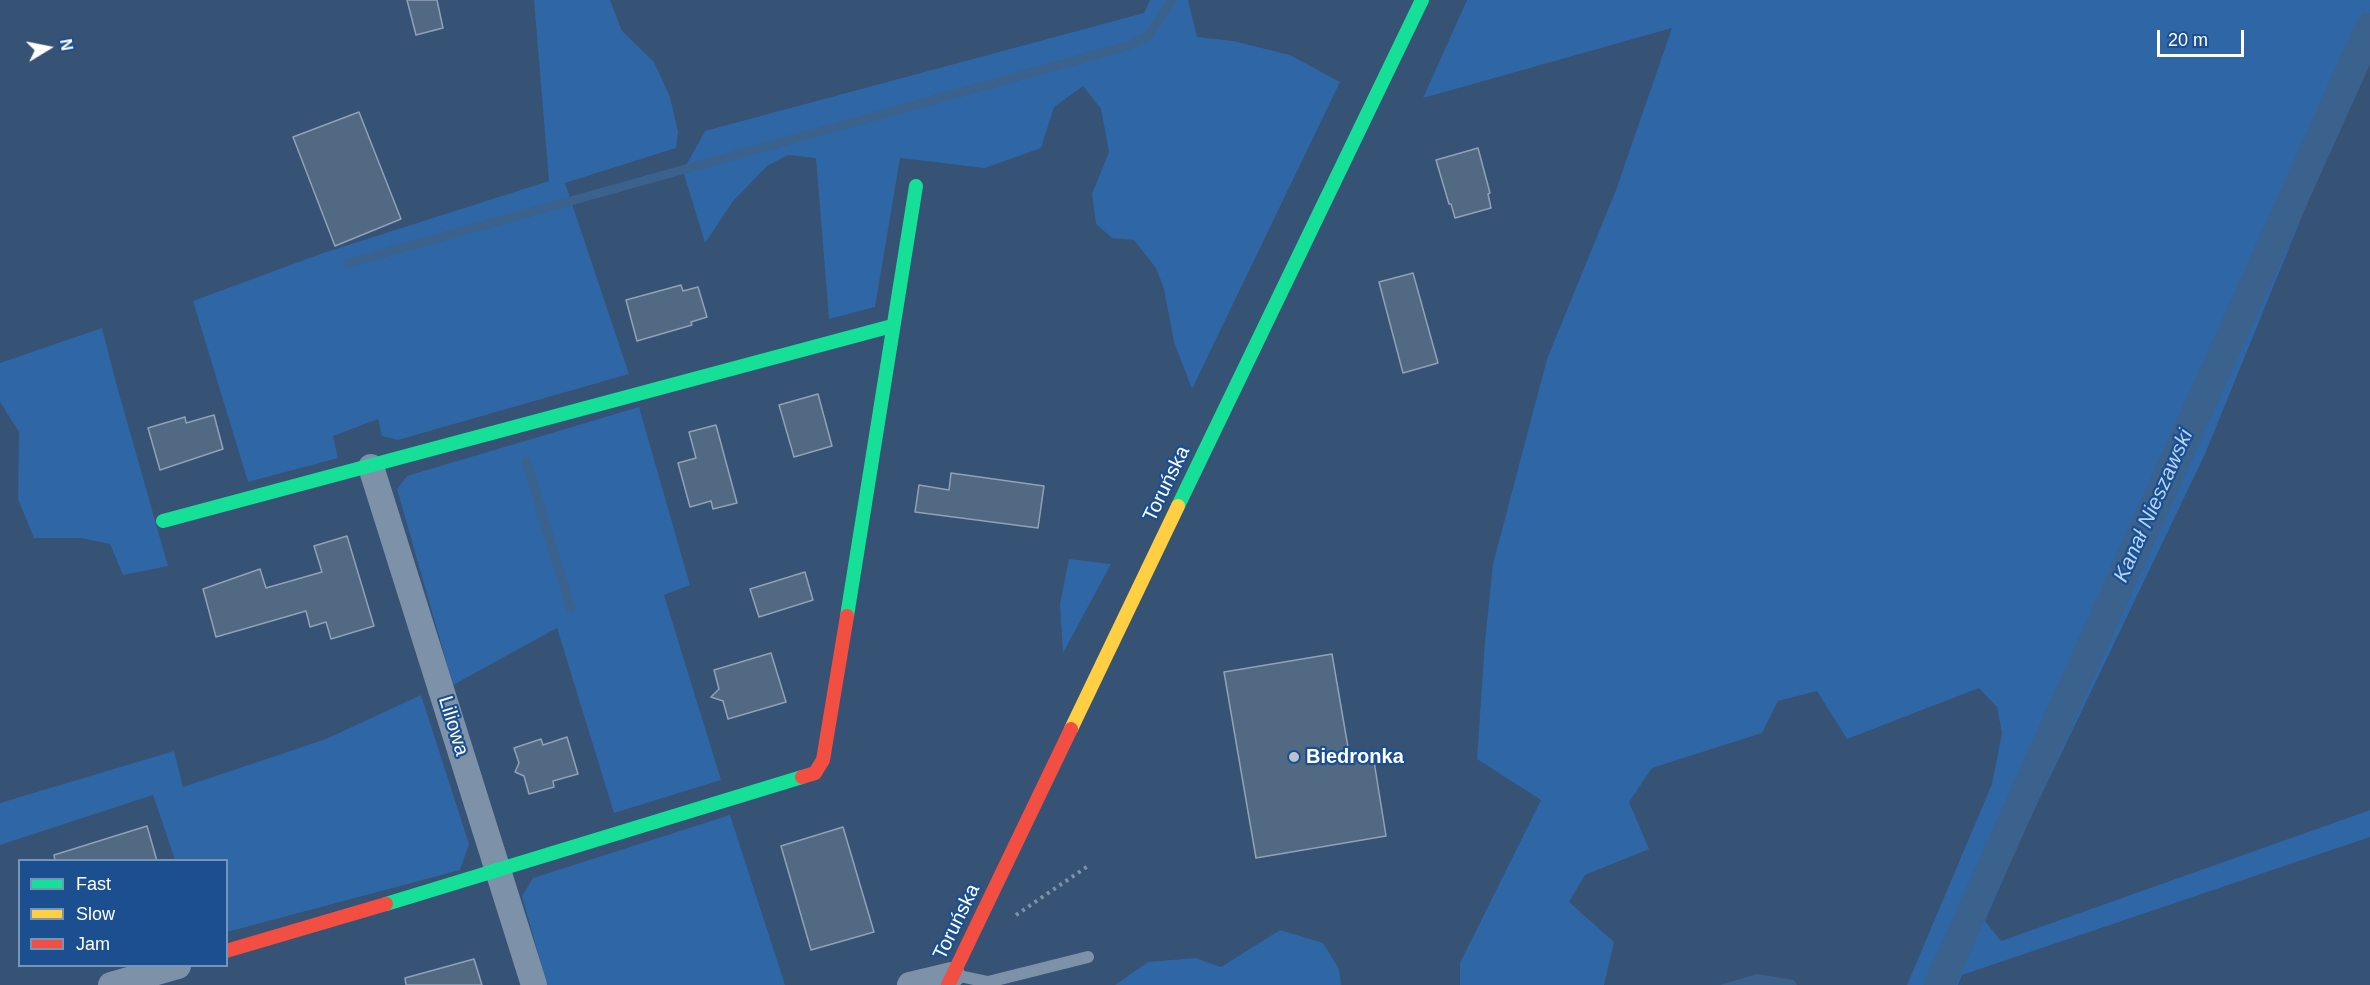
<!DOCTYPE html>
<meta charset="utf-8">
<style>
body{margin:0}
#map{position:relative;width:2370px;height:985px;overflow:hidden;background:#365274;font-family:Helvetica,sans-serif}
canvas{display:block}
.legend{position:absolute;left:18px;top:859px;width:210px;height:108px;box-sizing:border-box;background:#1b4f8f;border:2px solid #7695bc;margin:0;padding:8px 10px;list-style:none;font-size:18px;color:#fff}
.legend li{display:flex;align-items:center;gap:12px;height:30px}
.legend b{width:30px;border:2px solid #7695bc}
.north{position:absolute;left:18px;top:18px;width:60px;height:60px;-webkit-text-stroke:4px #1b4f8f;paint-order:stroke;rotate:80deg;font-size:16px;font-weight:700;line-height:24px;text-align:center;color:#fff}
.north::after{content:'';display:block;margin:auto;width:21px;height:27px;background:#fff;clip-path:polygon(50% 0,100% 100%,50% 72%,0 100%)}
.scale{position:absolute;left:2157px;top:30px;width:87px;height:27px;box-sizing:border-box;border:3px solid #fff;border-top:0;padding-left:8px;font-size:18px;line-height:21px;white-space:nowrap;color:#fff;-webkit-text-stroke:4px #1b4f8f;paint-order:stroke}
</style>
<div id="map">
<canvas width="2370" height="985"></canvas>
<ul class="legend">
<li><b style="height:8px;background:#16e098"></b>Fast</li>
<li><b style="height:8px;background:#ffcf43"></b>Slow</li>
<li><b style="height:8px;background:#f24e42"></b>Jam</li>
</ul>
<div class="north">N</div>
<div class="scale">20 m</div>
</div>
<script>
const c = document.querySelector('canvas').getContext('2d');
c.lineJoin = 'round';
function paint(path, color) {
  c.fillStyle = color;
  c.fill(path, 'evenodd');
}
function toPath(rows) {
  const path = new Path2D();
  for (const r of rows) {
    path.moveTo(r[0], r[1]);
    for (let i = 2; i < r.length; i += 2) path.lineTo(r[i], r[i + 1]);
  }
  return path;
}
function trace(path, color, width, dash) {
  c.strokeStyle = color;
  c.lineWidth = width;
  c.lineCap = dash ? 'butt' : 'round';
  c.setLineDash(dash || []);
  c.stroke(path);
}
function write(font, color, halo, rows, align = 'center') {
  c.font = font + ' Helvetica,sans-serif';
  c.lineWidth = 4.5;
  c.setLineDash([]);
  c.textBaseline = 'middle';
  c.strokeStyle = halo;
  c.fillStyle = color;
  for (const [text, x, y, turn = 0] of rows) {
    c.save();
    c.translate(x, y);
    c.rotate((+turn || 0) * Math.PI / 180);
    c.textAlign = isNaN(turn) ? turn : align;
    if (halo) c.strokeText(text, 0, 0);
    c.fillText(text, 0, 0);
    c.restore();
  }
}
paint(toPath([
 [534,0,610,0,622,31,654,62,670,97,678,132,676,148,565,183,629,374,398,440,382,436,378,419,333,436,338,458,248,482,193,301,323,253,549,181],
 [1150,0,1188,0,1197,37,1233,41,1290,55,1340,82,1192,389,1174,342,1164,289,1156,268,1134,240,1112,238,1096,224,1092,194,1109,152,1101,109,1083,86,1054,107,1041,148,985,168,900,158,875,307,829,319,816,158,788,155,767,166,733,201,705,243,683,171,705,131,1144,13],
 [1467,0,2370,0,2370,61,2318,177,2205,454,2026,827,1985,921,2001,941,2370,810,2370,837,1962,975,1958,985,1907,985,1992,784,2002,733,1997,707,1979,688,1847,739,1817,691,1778,701,1762,733,1652,768,1629,802,1649,849,1585,875,1569,902,1614,942,1604,985,1460,985,1460,963,1541,800,1477,759,1485,641,1493,564,1547,359,1616,190,1672,28,1423,98],
 [102,328,118,390,168,566,123,575,110,544,81,538,34,538,18,499,19,432,0,402,0,363],
 [639,407,690,585,664,595,721,780,614,813,557,628,453,685,397,489,407,476],
 [1069,559,1111,564,1063,653,1060,604],
 [421,695,469,844,460,870,227,932,226,860,175,860,153,795,0,845,0,803,174,751,183,787,326,739],
 [730,815,785,985,547,985,522,896,533,878],
 [1280,930,1323,943,1339,969,1341,985,1115,985,1148,962,1195,958,1221,967]
]), '#2f66a5');
paint(toPath([
 [1757,974,1794,980,1797,985,1720,985]
]), '#3b618d');
trace(toPath([
 [348,263,1127,46,1148,36,1172,0],
 [526,461,571,609]
]), '#3b618d', 9);
trace(toPath([
 [1939,985,2370,28]
]), '#3b618d', 30);
const building = toPath([
 [407,0,437,0,443,28,416,35,407,0],
 [359,112,401,219,335,246,293,137,359,112],
 [1478,148,1490,193,1488,194,1491,208,1455,218,1451,204,1449,204,1436,160,1478,148],
 [1413,273,1438,363,1403,373,1379,282,1413,273],
 [681,285,683,291,698,287,707,317,691,322,692,325,637,341,626,300,681,285],
 [818,394,832,446,794,457,779,405,818,394],
 [214,415,223,449,160,470,148,428,185,417,186,423,214,415],
 [716,425,737,503,713,509,711,501,690,507,678,463,696,458,689,432,716,425],
 [951,473,1044,486,1038,528,915,512,919,485,949,490,951,473],
 [347,536,374,626,331,639,326,622,310,627,306,611,216,637,203,589,260,569,266,588,322,572,314,546,347,536],
 [805,572,813,600,759,617,750,589,805,572],
 [771,653,786,702,728,719,723,701,711,697,719,689,714,670,771,653],
 [1332,654,1350,759,1373,755,1386,836,1256,858,1224,672,1332,654],
 [567,737,578,774,553,781,554,787,529,794,524,776,515,772,519,763,514,748,541,739,543,745,567,737],
 [147,826,157,861,55,861,54,855,147,826],
 [843,827,874,932,811,950,781,846,843,827],
 [474,959,482,985,406,985,405,978,474,959]
]);
paint(building, '#526984');
trace(building, '#92a2b6', 1.5);
trace(toPath([
 [1016,915,1088,866]
]), '#7d92a8', 4, [3, 4.5]);
trace(toPath([
 [955,975,988,982,1088,957]
]), '#7d92a8', 12);
trace(toPath([
 [371,467,534,985],
 [111,985,178,966],
 [910,985,952,975]
]), '#7d92a8', 26);
trace(toPath([
 [1178,506,1422,0],
 [163,521,892,326],
 [847,616,916,186],
 [386,904,802,777]
]), '#16e098', 14);
trace(toPath([
 [1071,729,1178,506]
]), '#ffcf43', 14);
trace(toPath([
 [802,777,815,773,823,760,847,616],
 [226,951,386,904],
 [948,985,1071,729]
]), '#f24e42', 14);
for (const [x, y, r, color] of [
 [1294,757,6,"#b9c2ce"]
]) {
  const dot = new Path2D();
  dot.arc(x, y, r, 0, 2 * Math.PI);
  c.fillStyle = color;
  c.fill(dot);
  trace(dot, '#1b4f8f', 2);
}
write('20px', '#fff', '#1b4f8f', [
 ["Toruńska",1167,484,-64],
 ["Liliowa",453,726,73],
 ["Toruńska",957,922,-64]
]);
write('bold 20px', '#fff', '#1b4f8f', [
 ["Biedronka",1306,757]
], 'left');
write('italic 21px', '#b5d3f5', '#1b4f8f', [
 ["Kanał Nieszawski",2154,506,-66]
]);
</script>
